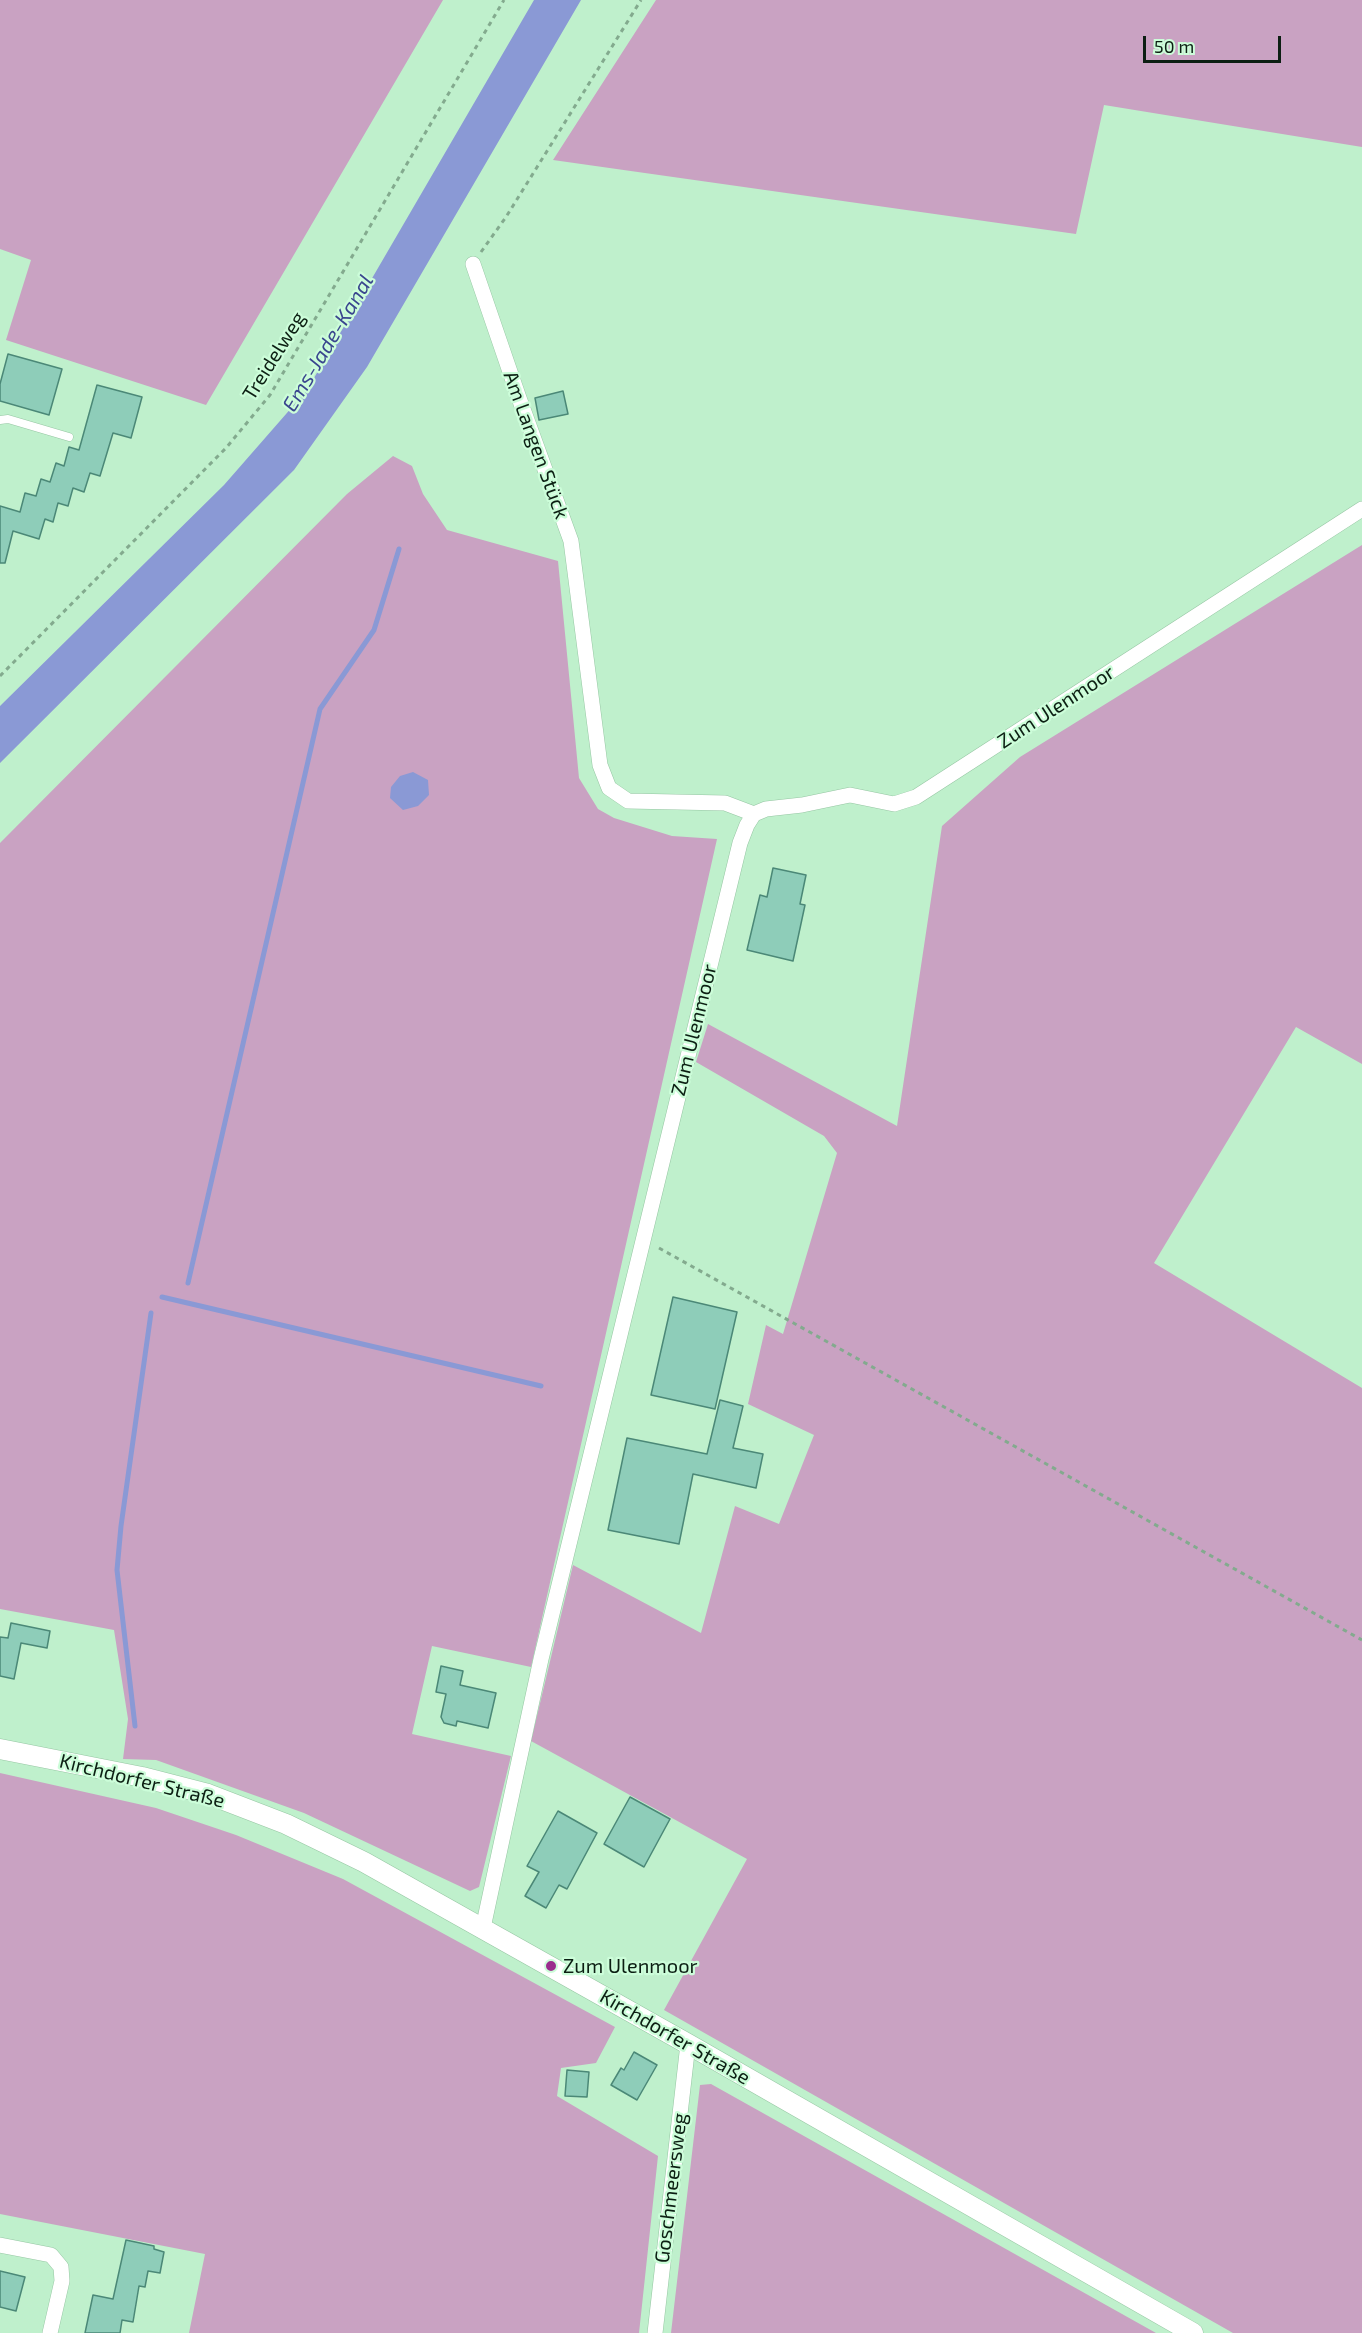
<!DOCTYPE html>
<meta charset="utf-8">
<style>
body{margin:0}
#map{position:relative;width:1362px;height:2333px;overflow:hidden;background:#bff0cc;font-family:"Exo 2",sans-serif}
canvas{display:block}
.scale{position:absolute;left:1143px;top:36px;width:138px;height:27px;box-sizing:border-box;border:3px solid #0c1f13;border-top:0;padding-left:8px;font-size:18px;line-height:21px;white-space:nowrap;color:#0c1f13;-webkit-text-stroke:4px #ccfdd9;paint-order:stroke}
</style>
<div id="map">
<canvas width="1362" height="2333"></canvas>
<div class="scale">50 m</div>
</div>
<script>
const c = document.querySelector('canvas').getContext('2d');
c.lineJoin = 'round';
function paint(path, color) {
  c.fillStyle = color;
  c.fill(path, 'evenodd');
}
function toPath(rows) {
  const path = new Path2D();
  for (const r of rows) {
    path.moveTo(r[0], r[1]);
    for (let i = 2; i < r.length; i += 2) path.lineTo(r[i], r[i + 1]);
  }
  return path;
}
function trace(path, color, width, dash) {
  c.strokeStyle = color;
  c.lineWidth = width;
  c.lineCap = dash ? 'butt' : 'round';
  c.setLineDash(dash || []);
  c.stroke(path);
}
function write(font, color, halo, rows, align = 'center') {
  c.font = font + ' "Exo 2",sans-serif';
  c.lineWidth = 4.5;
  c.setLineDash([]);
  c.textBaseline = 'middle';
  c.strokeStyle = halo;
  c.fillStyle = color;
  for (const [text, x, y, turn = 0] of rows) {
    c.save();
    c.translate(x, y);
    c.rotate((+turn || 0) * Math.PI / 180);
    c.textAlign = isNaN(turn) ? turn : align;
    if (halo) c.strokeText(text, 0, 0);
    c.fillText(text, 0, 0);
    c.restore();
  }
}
paint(toPath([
 [0,0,443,0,206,405,6,340,31,260,0,249],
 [656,0,1362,0,1362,147,1104,105,1076,234,553,160],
 [393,456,412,466,423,494,447,530,558,561,579,778,598,809,614,818,672,836,717,839,531,1667,432,1646,412,1734,511,1756,479,1887,470,1891,304,1813,156,1760,123,1759,128,1719,114,1630,0,1609,0,843,347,494],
 [1362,545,1362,1064,1296,1027,1154,1263,1362,1388,1362,2333,1233,2333,664,2010,747,1859,531,1741,573,1565,701,1633,735,1506,779,1524,814,1435,748,1404,766,1325,783,1334,837,1153,824,1136,696,1062,708,1024,897,1126,942,826,1020,757],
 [0,1773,156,1808,236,1835,343,1879,615,2027,596,2063,561,2068,557,2096,658,2156,639,2333,189,2333,205,2254,0,2214],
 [711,2084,1156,2333,671,2333,700,2085]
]), '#c9a2c2');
paint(toPath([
 [534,0,581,0,367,367,294,470,0,763,0,706,224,485,307,390],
 [413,772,428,780,429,795,418,806,403,810,390,798,391,787,400,776]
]), '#8a99d5');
trace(toPath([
 [188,1283,320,709,374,630,399,549],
 [162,1297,541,1386],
 [135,1726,117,1570,121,1526,151,1313]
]), '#8a99d5', 5);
const building = toPath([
 [8,354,62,369,49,415,0,401,0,384,8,354],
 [97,385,142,397,131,438,113,433,100,476,90,473,84,492,73,488,68,506,58,503,53,522,45,519,39,539,13,531,5,563,0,563,0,506,20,512,25,493,36,496,41,479,50,482,56,463,64,466,69,447,79,450,97,385],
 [563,391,568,414,539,420,535,398,563,391],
 [773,868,806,875,800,904,805,905,793,961,747,950,760,895,767,897,773,868],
 [673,1297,737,1312,715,1409,651,1395,673,1297],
 [720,1400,743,1406,733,1448,763,1454,756,1488,693,1474,679,1544,608,1530,627,1438,707,1454,720,1400],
 [11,1623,50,1631,47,1648,21,1643,14,1679,0,1676,0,1637,8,1638,11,1623],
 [441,1666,463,1671,460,1685,496,1693,488,1728,457,1721,456,1726,444,1723,441,1717,446,1694,436,1692,441,1666],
 [630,1797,670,1819,644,1867,604,1844,630,1797],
 [558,1811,597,1833,567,1889,559,1885,546,1908,525,1896,539,1872,527,1866,558,1811],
 [634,2052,657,2065,637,2100,611,2085,621,2068,624,2070,634,2052],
 [567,2070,589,2072,587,2097,565,2096,567,2070],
 [126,2240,154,2246,154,2249,164,2252,160,2273,148,2271,145,2287,139,2286,133,2322,122,2320,120,2333,85,2333,93,2295,113,2299,126,2240],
 [0,2271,25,2277,16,2311,0,2307,0,2271]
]);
paint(building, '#8ecdb9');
trace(building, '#4b8877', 1.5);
const service = toPath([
 [0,420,8,419,69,437]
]);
const minor = toPath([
 [473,264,519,398,571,541,600,765,609,788,628,801,725,803,754,814],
 [483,1928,541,1659,740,843,747,825,754,814,766,809,802,805,850,795,894,804,916,797,1362,509],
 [0,2245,51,2255,61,2267,62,2281,50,2333],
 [655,2333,688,2044]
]);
const tertiary = toPath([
 [0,1749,142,1777,208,1794,286,1824,364,1862,688,2044,1193,2333]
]);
trace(service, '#96c6a3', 9);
trace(minor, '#96c6a3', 16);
trace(tertiary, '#96c6a3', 21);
trace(toPath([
 [481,252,506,217,641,0],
 [0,676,226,448,270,395,504,0],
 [659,1248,1362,1640]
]), '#83aa8e', 3, [4.5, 4.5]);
trace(service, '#fff', 8);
trace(minor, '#fff', 15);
trace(tertiary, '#fff', 20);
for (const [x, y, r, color] of [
 [551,1966,6,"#9a2d8d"]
]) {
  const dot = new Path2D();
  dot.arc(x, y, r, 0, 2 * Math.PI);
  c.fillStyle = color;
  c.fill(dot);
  trace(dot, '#ccfdd9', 2);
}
write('20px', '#0c1f13', '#ccfdd9', [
 ["Treidelweg",274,356,-58],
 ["Am Langen Stück",536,445,70],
 ["Zum Ulenmoor",1056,707,-33],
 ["Zum Ulenmoor",694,1030,-76],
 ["Kirchdorfer Straße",142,1781,14],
 ["Kirchdorfer Straße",675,2037,30],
 ["Goschmeersweg",671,2188,-83]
]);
write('20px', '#0c1f13', '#ccfdd9', [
 ["Zum Ulenmoor",563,1966]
], 'left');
write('italic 21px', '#3a468e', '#ccfdd9', [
 ["Ems-Jade-Kanal",328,343,-59]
]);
</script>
